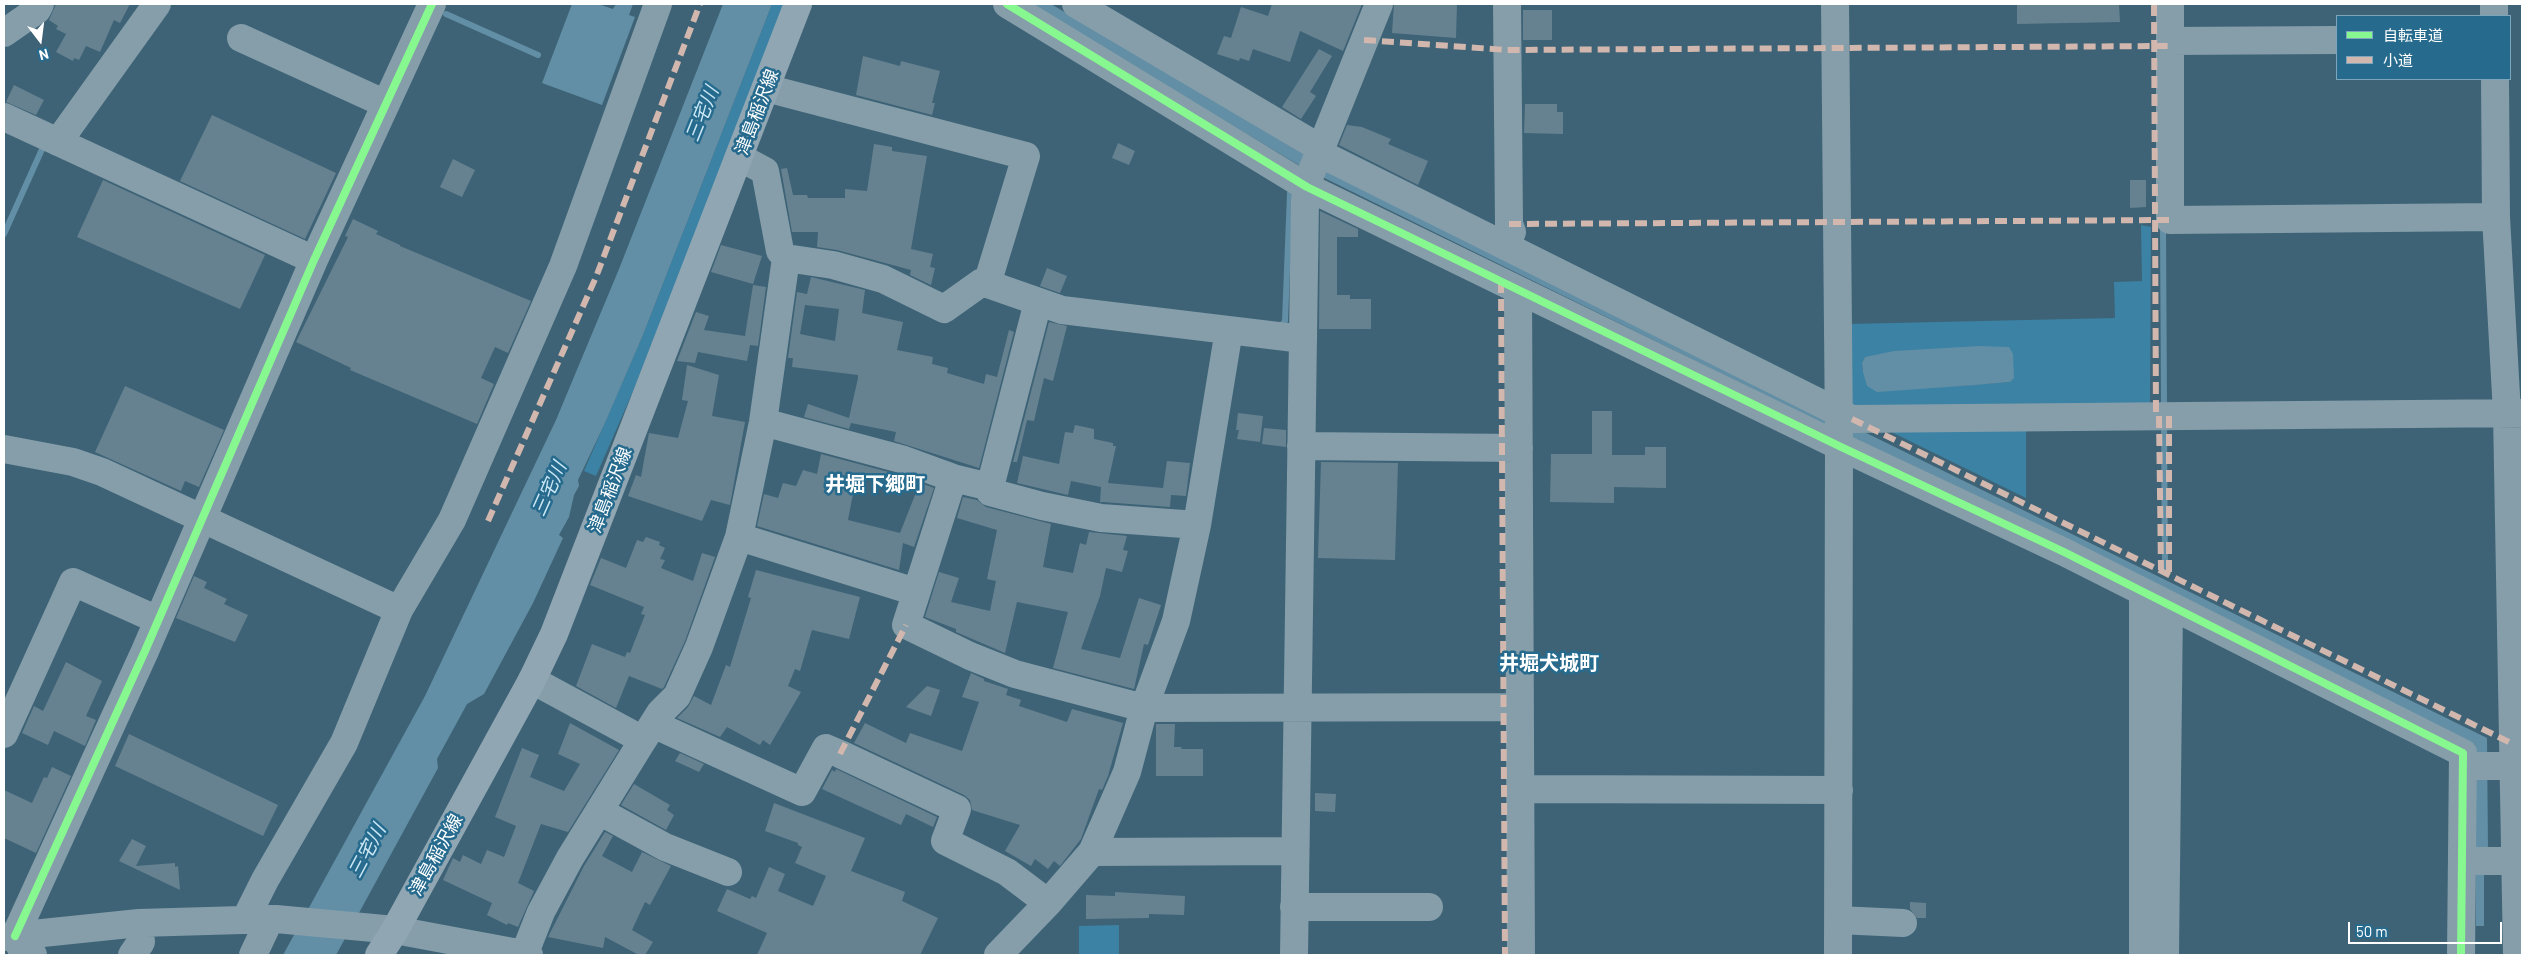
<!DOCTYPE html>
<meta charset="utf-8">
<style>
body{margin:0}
#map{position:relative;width:2526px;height:959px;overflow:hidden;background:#3e6376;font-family:Barlow,"Noto Sans JP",sans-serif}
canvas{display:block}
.frame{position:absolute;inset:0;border:5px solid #fff;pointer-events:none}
.legend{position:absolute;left:2336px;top:15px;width:175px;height:65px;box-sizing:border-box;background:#266b8e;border:1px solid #7da6bb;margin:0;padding:6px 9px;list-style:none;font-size:15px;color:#fff}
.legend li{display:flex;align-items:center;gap:10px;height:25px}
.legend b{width:25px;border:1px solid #7da6bb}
.north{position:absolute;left:15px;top:15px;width:50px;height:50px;-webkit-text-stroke:4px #266b8e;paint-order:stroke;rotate:165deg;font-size:14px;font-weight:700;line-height:20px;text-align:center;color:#fff}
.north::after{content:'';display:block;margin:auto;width:18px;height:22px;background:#fff;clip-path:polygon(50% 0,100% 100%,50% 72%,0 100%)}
.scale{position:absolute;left:2348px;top:922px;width:154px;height:22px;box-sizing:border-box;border:2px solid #fff;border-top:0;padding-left:6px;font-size:15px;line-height:18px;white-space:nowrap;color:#fff;-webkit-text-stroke:4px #266b8e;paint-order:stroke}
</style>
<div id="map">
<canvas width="2526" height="959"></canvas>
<div class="frame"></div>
<ul class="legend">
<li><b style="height:6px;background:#87f88f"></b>自転車道</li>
<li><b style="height:6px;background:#d1b7ad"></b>小道</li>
</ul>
<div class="north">N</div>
<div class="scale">50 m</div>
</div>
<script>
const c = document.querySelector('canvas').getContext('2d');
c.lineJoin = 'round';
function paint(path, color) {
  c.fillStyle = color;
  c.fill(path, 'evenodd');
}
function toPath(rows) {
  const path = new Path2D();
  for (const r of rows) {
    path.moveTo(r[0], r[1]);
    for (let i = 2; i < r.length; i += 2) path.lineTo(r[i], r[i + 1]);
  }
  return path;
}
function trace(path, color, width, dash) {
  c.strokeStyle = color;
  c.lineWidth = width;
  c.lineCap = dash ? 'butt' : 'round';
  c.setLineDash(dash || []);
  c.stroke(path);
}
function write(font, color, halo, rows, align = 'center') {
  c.font = font + ' Barlow,"Noto Sans JP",sans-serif';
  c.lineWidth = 5;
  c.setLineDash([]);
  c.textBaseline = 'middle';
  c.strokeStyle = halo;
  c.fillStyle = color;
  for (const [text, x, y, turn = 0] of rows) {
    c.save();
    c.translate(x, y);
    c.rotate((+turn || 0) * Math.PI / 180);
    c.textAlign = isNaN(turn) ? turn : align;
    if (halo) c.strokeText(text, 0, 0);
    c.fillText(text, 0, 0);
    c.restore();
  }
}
paint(toPath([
 [772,4,786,4,634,389,596,476,584,471,643,335],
 [2141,225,2151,227,2150,410,1857,413,1846,399,1848,324,2115,318,2114,282,2142,281],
 [1865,357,2010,382,1955,386,1863,372,1862,363],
 [2026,421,2026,498,1877,425],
 [1119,925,1119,955,1079,955,1079,926]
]), '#3b82a4');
paint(toPath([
 [572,4,598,4,613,9,616,4,633,4,629,15,635,17,602,105,542,83],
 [723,4,772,4,643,335,605,423,578,480,579,486,574,495,569,517,559,535,563,538,533,603,484,694,467,704,437,759,438,768,336,955,283,955,425,696,556,420,619,269],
 [1029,4,1051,4,1325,167,2487,738,2488,850,2484,872,2484,926,2476,926,2475,745,1302,167],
 [1979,346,2009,347,2013,354,2014,378,2010,382,1975,385,1877,392,1867,386,1863,372,1862,363,1865,357,1894,351]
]), '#628fa5');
trace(toPath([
 [446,14,538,55],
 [2163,228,2164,408],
 [4,234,43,147],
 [1277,326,1281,326,1285,321,1290,193],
 [2164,423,2165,567]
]), '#628fa5', 6);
paint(toPath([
 [56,4,130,4,120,23,114,20,100,52,86,46,79,60,74,58,73,61,56,52,66,34,56,29,58,26,49,20],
 [1272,4,1362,4,1343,51,1300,31,1290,62,1253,49,1249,61,1240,58,1239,61,1217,54,1224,36,1231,38,1241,7,1268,16],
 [1394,4,1457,4,1456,38,1392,33],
 [2017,4,2119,4,2120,22,2017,24],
 [1523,10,1552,10,1552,40,1523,40],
 [1319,49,1332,56,1310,92,1316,96,1301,119,1282,107],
 [863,56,900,66,901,61,940,71,932,103,935,103,932,115,856,95],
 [14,85,44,100,36,115,6,102],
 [1525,104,1557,104,1557,112,1563,112,1563,134,1524,133],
 [212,115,336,173,305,239,180,181],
 [1347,125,1362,127,1391,139,1388,144,1428,161,1418,185,1339,145],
 [1118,143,1135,151,1129,165,1112,158],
 [874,144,892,147,892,151,927,156,911,249,933,254,930,267,935,268,931,285,910,275,911,270,837,250,817,247,818,232,792,232,781,169,787,168,793,195,807,195,808,198,845,198,845,189,867,191],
 [453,159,475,170,462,197,440,187],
 [103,180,265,255,240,309,77,237],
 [2130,180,2146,180,2146,207,2130,208],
 [1320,211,1358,229,1358,237,1337,237,1337,295,1350,295,1350,299,1371,299,1371,329,1319,329],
 [353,219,378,231,376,234,400,245,400,246,531,301,508,353,495,347,481,378,494,384,477,424,350,370,351,368,296,342,348,237,345,236],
 [721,245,762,256,753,284,711,272],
 [1047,268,1067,276,1060,293,1040,286],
 [811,277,865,290,862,313,903,322,897,350,933,357,932,364,948,368,947,373,984,384,986,374,997,377,1009,330,1014,332,979,468,894,441,896,432,851,423,849,429,804,417,808,404,849,418,858,378,858,375,792,367,793,358,788,358,797,292,807,294],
 [805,305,839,309,835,341,800,334],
 [753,285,766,287,758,346,750,345,747,361,698,352,695,363,677,361,696,312,709,316,704,330,745,336],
 [1049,322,1067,326,1053,381,1044,378,1034,421,1027,420,1017,462,1013,462],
 [687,365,719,375,712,416,745,422,730,505,711,500,702,521,628,496,636,475,641,477,649,433,678,438,688,401,682,400],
 [125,386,224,430,199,487,185,481,181,491,95,452],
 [1592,411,1612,411,1612,455,1645,455,1645,447,1666,447,1666,488,1614,487,1614,503,1550,502,1551,454,1592,454],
 [1238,413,1263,416,1260,442,1237,439,1239,430,1236,430],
 [1075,425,1094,429,1094,439,1113,443,1113,446,1116,446,1108,483,1163,488,1167,461,1190,463,1186,496,1171,495,1170,507,1103,502,1100,502,1101,487,1071,481,1068,495,1017,483,1023,456,1059,464,1065,432,1073,433],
 [1264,428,1286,430,1286,447,1262,444],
 [821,454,896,474,934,488,914,547,903,543,899,570,757,526,764,494,778,498,783,483,796,486,803,470,817,474],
 [857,473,917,490,900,533,848,520],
 [1321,462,1398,463,1395,560,1318,558],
 [963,497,977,500,986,507,1051,524,1043,567,1073,573,1080,543,1086,545,1089,532,1127,536,1123,550,1128,551,1122,572,1106,568,1100,596,1081,649,1120,658,1139,598,1161,605,1148,645,1144,644,1134,689,1053,668,1068,612,1017,602,1005,653,956,632,956,629,925,617,939,572,959,578,951,602,990,611,996,581,987,579,997,530,957,518],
 [646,537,660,542,659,545,665,548,660,559,665,560,661,568,693,581,702,553,715,557,685,641,664,687,662,689,629,676,616,708,576,686,592,644,625,657,627,652,630,653,645,615,641,614,644,607,590,585,601,558,626,568,637,540,643,542],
 [756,570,860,597,849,639,812,630,800,671,795,669,788,686,801,692,770,745,763,740,760,745,727,727,720,737,677,718,688,707,694,696,711,705,726,665,730,667,751,598,748,597],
 [194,576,207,582,204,588,227,599,224,604,248,615,235,642,176,618],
 [66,662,102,681,86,716,96,720,85,746,54,731,48,745,22,733,34,706,43,711],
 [971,673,984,679,984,681,1008,689,1006,695,1021,700,1019,706,1067,722,1072,709,1123,723,1108,776,1102,790,1099,789,1081,839,1060,866,1054,861,1048,869,1035,859,1031,866,1005,851,1020,825,972,810,970,800,964,795,854,743,865,723,906,743,910,733,962,751,979,702,962,697],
 [927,686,940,690,931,716,906,707],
 [570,723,619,750,568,832,541,824,518,883,534,891,518,927,508,923,507,925,487,915,492,903,443,880,453,858,460,862,463,855,481,864,487,850,504,857,516,826,495,817,522,748,539,755,530,777,564,791,580,764,558,754],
 [1156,724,1175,724,1174,747,1182,747,1181,749,1203,749,1203,776,1156,776],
 [129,734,278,805,263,836,115,766],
 [680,753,704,764,699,772,675,761],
 [52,767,71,776,36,853,4,838,4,790,32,803,44,777,47,778],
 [836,769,937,817,933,827,906,814,901,825,822,789,832,770,835,772],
 [634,784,670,805,667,810,674,815,666,830,621,805],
 [1315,793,1336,794,1335,812,1315,811],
 [774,803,865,838,851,871,905,892,902,901,938,918,920,955,757,955,767,933,717,911,727,889,750,899,752,896,756,898,769,867,785,874,778,891,813,906,826,876,795,863,802,847,798,845,798,843,765,831],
 [605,832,613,836,602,856,632,872,642,852,671,866,650,905,645,902,632,930,653,942,645,955,639,955,605,937,603,948,548,937,584,866],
 [132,839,146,846,136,866,175,863,175,867,178,866,180,890,119,861],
 [1115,892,1185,896,1184,915,1149,914,1149,918,1086,919,1086,895,1115,896],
 [1910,902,1926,903,1926,918,1917,918,1910,909]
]), '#668290');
trace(toPath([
 [1007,4,1307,187,1839,446,2064,552,2463,753,2461,955],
 [1076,4,1320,148],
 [1835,4,1839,437,1838,955],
 [2170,4,2170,220,2496,217],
 [2494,4,2494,16],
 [4,33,37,10,40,4],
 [241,38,386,104],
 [2170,41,2337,40],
 [2495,79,2496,217,2507,413,2517,955],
 [766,88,1026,156,987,284],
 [4,117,314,260],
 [58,142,157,4],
 [1319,153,1852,419,2522,413],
 [739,157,765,171,780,251,786,258,833,265,883,279,944,309,982,282,1062,310,1303,339],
 [1506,246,1512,232,1509,224,1507,4],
 [1518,290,1521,955],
 [763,422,901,459,953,478,990,487,990,492,1042,506,1101,518,1197,525],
 [1301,446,1519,448],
 [4,449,73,462,102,472,399,610],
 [953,478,906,625,970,656,1015,674,1144,708,1520,707],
 [990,487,1038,302],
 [739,537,916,592],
 [532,680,643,740,660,713,677,696,699,647,739,537,763,422,786,258],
 [653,724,802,792,826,748,840,754,957,809,945,841,1007,872,1048,903],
 [4,734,73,582,158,620],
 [2463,766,2514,766],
 [1520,789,1839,790],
 [599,811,665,847,728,872],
 [1092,852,1295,851],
 [2462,861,2515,861],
 [1294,907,1429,907],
 [245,920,265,880,344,743,399,610,452,520,563,266,658,4],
 [1838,920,1903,923],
 [15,936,145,651,314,260,432,4],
 [15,936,22,950,33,955],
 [4,937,139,923,276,919,395,930,529,955],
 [132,955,141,942,139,923],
 [253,955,270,919],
 [524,955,541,912,570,858,643,740],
 [998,955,1048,903,1092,852,1127,772,1144,708,1176,621,1197,525,1229,330],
 [1294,955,1305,200,1309,178,1379,4],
 [2143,955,2143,593],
 [2165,955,2169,606]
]), '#859eaa', 28);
trace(toPath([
 [379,955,395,930,532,680,554,634,798,4]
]), '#90a6b2', 28);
trace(toPath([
 [2154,4,2156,416],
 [1364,40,1507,50,2170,46],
 [1509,224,2170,220],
 [1501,281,1505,955],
 [2159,416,2161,570],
 [2169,416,2169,575],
 [1852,419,2513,744],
 [488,521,596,277,700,4],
 [840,754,906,625]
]), '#d1b7ad', 6, [12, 6]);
trace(toPath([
 [1007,4,1307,187,1839,446,2064,552,2463,753,2461,955],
 [15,936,145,651,314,260,432,4]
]), '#87f88f', 8);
write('18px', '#fff', '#266b8e', [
 ["津島稲沢線",757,112,-69],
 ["津島稲沢線",610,490,-69],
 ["津島稲沢線",436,855,-61]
]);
write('italic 19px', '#cbe7f4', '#266b8e', [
 ["三宅川",702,114,-68],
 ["三宅川",549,489,-66],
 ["三宅川",367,851,-62]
]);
write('bold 20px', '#fff', '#266b8e', [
 ["井堀下郷町",875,484],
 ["井堀犬城町",1549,663]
]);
</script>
